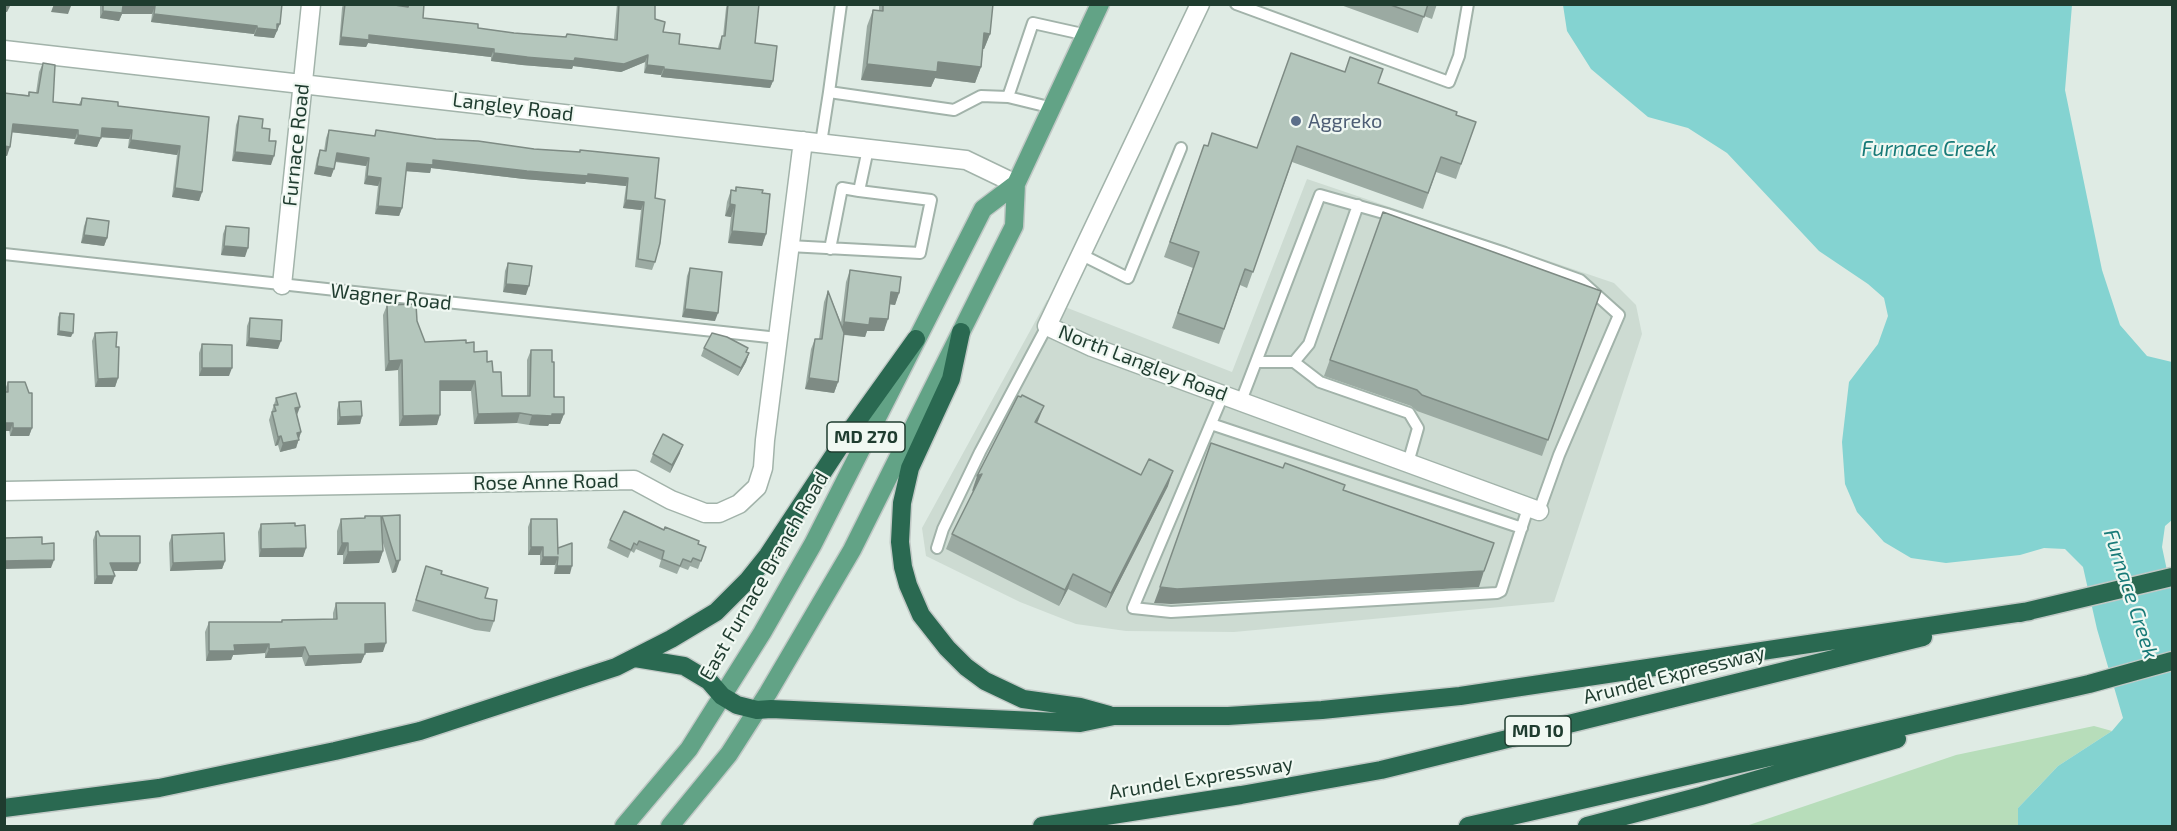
<!DOCTYPE html>
<style>
body{margin:0}
#map{position:relative;width:2177px;height:831px;overflow:hidden;background:#dfebe4;font-family:"Exo 2",sans-serif}
canvas{display:block}
.frame{position:absolute;inset:0;border:6px solid #1f3c2f;pointer-events:none}
</style>
<div id="map">
<canvas width="2177" height="831"></canvas>
<div class="frame"></div>
</div>
<script>
const c = document.querySelector('canvas').getContext('2d');
c.lineJoin = 'round';
function paint(path, color) {
  c.fillStyle = color;
  c.fill(path, 'evenodd');
}
function toPath(rows) {
  const path = new Path2D();
  for (const r of rows) {
    path.moveTo(r[0], r[1]);
    for (let i = 2; i < r.length; i += 2) path.lineTo(r[i], r[i + 1]);
  }
  return path;
}
function trace(path, color, width, dash) {
  c.strokeStyle = color;
  c.lineWidth = width;
  c.lineCap = dash ? 'butt' : 'round';
  c.setLineDash(dash || []);
  c.stroke(path);
}
function write(font, color, halo, rows, align = 'center') {
  c.font = font + ' "Exo 2",sans-serif';
  c.lineWidth = 4.5;
  c.setLineDash([]);
  c.textBaseline = 'middle';
  c.strokeStyle = halo;
  c.fillStyle = color;
  for (const [text, x, y, turn = 0] of rows) {
    c.save();
    c.translate(x, y);
    c.rotate((+turn || 0) * Math.PI / 180);
    c.textAlign = isNaN(turn) ? turn : align;
    if (halo) c.strokeText(text, 0, 0);
    c.fillText(text, 0, 0);
    c.restore();
  }
}
paint(toPath([
 [1307,179,1614,283,1636,305,1642,334,1554,602,1234,632,1126,631,1076,624,1020,602,926,556,922,528,1047,300,1232,372]
]), '#cddbd2');
paint(toPath([
 [2094,726,2112,731,2058,766,2018,808,2018,826,1746,826,1956,755]
]), '#b7ddba');
paint(toPath([
 [1563,5,2072,5,2065,90,2102,270,2120,325,2147,356,2172,362,2172,520,2165,526,2162,547,2172,594,2172,826,2018,826,2018,808,2040,785,2058,766,2112,731,2123,718,2097,629,2083,567,2065,549,2044,548,2020,555,1946,563,1911,558,1884,542,1857,512,1845,484,1842,442,1849,382,1878,344,1888,316,1884,298,1868,284,1819,251,1727,153,1688,128,1648,117,1591,69,1567,31]
]), '#84d3d1');
const service = toPath([
 [1236,4,1449,82,1459,56,1468,4],
 [829,92,841,4],
 [1053,108,1008,97,1033,23,1087,35],
 [821,143,829,92,954,110,981,96,1008,97],
 [789,246,920,253,931,200,859,191,868,149],
 [830,249,842,188,859,191],
 [4,254,778,338],
 [1082,255,1128,278,1181,148],
 [1256,362,1294,362,1309,344,1358,205],
 [1294,362,1320,382,1409,413,1418,428,1408,463],
 [1223,395,1133,608,1171,612,1497,593,1501,591,1528,508],
 [1241,401,1320,195,1387,214,1505,253,1580,280,1619,315,1559,455,1539,511],
 [1211,424,1522,528],
 [937,548,943,529,980,452,1047,326]
]);
const minor = toPath([
 [1200,4,1047,326,1092,347,1539,511],
 [4,50,966,160,1016,184],
 [282,285,311,4],
 [4,491,634,480,671,500,705,513,719,513,739,504,757,487,763,468,765,440,803,141]
]);
const primary = toPath([
 [624,826,689,749,762,633,813,544,983,209,1016,184],
 [670,826,729,754,768,693,852,550,1014,226,1016,184,1100,4]
]);
const motorway = toPath([
 [961,332,951,379,910,468,902,503,900,542,903,567,908,585,921,615,947,648,966,667,985,681,1023,699,1080,707,1109,715],
 [2020,613,2172,577],
 [635,658,684,666,709,681,722,696,737,705,757,710,771,709,1080,723,1114,716,1228,716,1322,710,1460,696,2030,611],
 [4,808,159,788,335,751,420,731,616,667,671,639,716,612,748,580,768,555,848,434,916,339],
 [1042,826,1241,795,1381,770,1923,637],
 [1468,826,2089,684,2172,661],
 [1587,826,1701,796,1897,739]
]);
trace(service, '#a2b3aa', 14);
trace(minor, '#a2b3aa', 21);
trace(primary, '#c0c8c5', 21);
trace(motorway, '#c0c8c5', 21);
trace(service, '#fff', 10);
trace(minor, '#fff', 18);
trace(primary, '#62a386', 18);
trace(motorway, '#2a6951', 18);
paint(toPath([
 [100,4,282,4,277,32,276,32,274,38,254,36,254,34,151,22,152,14,122,14,119,21,100,18],
 [343,4,388,4,407,7,408,4,424,4,423,18,478,28,514,33,565,37,567,34,614,39,617,4,655,4,655,19,663,32,679,44,718,48,719,44,722,36,723,36,726,8,727,4,759,4,755,43,773,81,770,88,661,77,661,75,644,73,645,62,621,72,573,66,572,69,522,65,491,61,491,57,368,43,366,47,339,45,342,8],
 [879,4,993,4,990,34,984,49,983,49,981,67,975,83,935,78,931,87,861,80,867,26,873,10,879,11],
 [1338,4,1437,4,1432,19,1424,16,1418,33],
 [43,63,53,102,79,104,82,98,118,106,209,117,202,192,199,201,172,197,177,155,128,148,129,139,101,137,97,147,74,144,75,139,11,132,7,156,4,155,4,93,28,95,29,92,36,93,39,72],
 [1378,83,1456,115,1476,122,1456,179,1436,172,1423,209,1292,162,1247,288,1240,285,1219,344,1172,328,1193,268,1164,257,1204,145,1208,146,1257,148],
 [239,116,262,128,269,141,271,165,232,161,236,125],
 [329,130,374,136,376,130,436,139,534,149,580,152,580,150,659,158,655,198,655,262,652,270,635,267,641,210,623,208,626,186,586,182,585,184,524,179,431,168,430,173,406,171,402,208,399,216,375,214,378,186,364,184,366,166,335,162,331,177,314,174,317,158,320,150,324,151,326,138],
 [736,187,762,193,766,234,762,246,728,243,731,217,725,216,727,202,731,190,735,190],
 [1383,212,1601,291,1542,456,1417,411,1411,406,1324,376],
 [87,218,107,238,104,246,81,243,84,226],
 [226,226,245,257,221,255,223,234],
 [508,263,526,295,503,292,505,271],
 [690,268,715,321,682,317,687,276],
 [850,270,899,293,895,305,890,304,884,331,867,331,865,337,844,335,838,382,834,393,805,389,811,349,815,339,819,339,824,302,828,291,841,323,846,282],
 [387,305,417,321,425,342,466,343,474,352,487,362,493,372,502,396,527,396,527,360,531,350,564,414,560,424,549,424,548,426,529,425,517,423,474,424,471,391,440,391,437,425,399,426,398,370,385,371,383,315],
 [60,313,71,337,57,335,58,317],
 [250,318,278,349,246,346,247,326],
 [95,333,116,347,118,378,115,387,95,387,92,341],
 [202,344,229,376,199,376,199,353],
 [704,348,748,348,746,352,749,353,746,362,738,376,701,356],
 [8,382,32,428,29,436,10,436,4,392],
 [276,398,297,415,301,432,296,448,280,452,278,445,275,446,269,420],
 [339,402,362,416,360,424,337,425,337,410],
 [1037,423,1141,475,1168,486,1106,608,1068,589,1059,606,946,549,952,534,974,490,972,491],
 [680,453,670,473,650,462,653,454],
 [400,515,396,572,392,573,383,543,383,551,379,563,343,564,343,555,337,555,337,531,341,519,364,518,365,516,381,518,382,516],
 [531,519,558,550,570,574,554,574,555,565,540,565,540,555,528,555,528,527],
 [261,524,295,526,306,548,303,557,259,557,258,532],
 [664,530,706,547,698,569,690,566,688,570,680,567,677,574,659,567,661,560,636,549,634,553,631,551,628,558,607,548,610,540],
 [96,532,100,536,137,571,113,571,112,584,94,584,93,540],
 [172,535,225,561,222,569,170,571,169,543],
 [426,566,485,598,494,621,490,632,475,630,412,611],
 [336,603,383,652,365,653,361,663,305,666,302,657,265,658,265,653,233,655,231,660,206,661,205,632,209,622,281,622,282,620,333,619,333,613]
]), '#9baaa2');
paint(toPath([
 [4,4,16,4,16,6,10,6,7,12,4,12],
 [54,4,59,4,71,6,68,14,51,12],
 [123,6,155,6,152,14,122,14,119,21,100,18,103,11],
 [154,14,257,26,254,34,151,22],
 [277,24,280,24,274,38,254,36,257,28],
 [984,33,990,34,984,49,979,49],
 [369,35,494,49,491,57,368,43,366,47,339,45,341,37],
 [494,53,575,58,648,55,645,62,621,72,573,66,572,69,522,65,491,61],
 [938,62,981,67,975,83,935,78,931,87,861,80,867,64],
 [647,65,664,67,661,75,644,73],
 [664,69,773,81,770,88,661,77],
 [13,124,78,130,75,139,9,132],
 [102,128,132,130,129,139,98,137],
 [78,135,101,138,97,147,74,144],
 [131,140,180,146,177,155,128,148],
 [4,146,10,147,7,156,4,155],
 [235,152,274,156,271,165,232,161],
 [337,153,369,158,366,166,334,161],
 [433,160,588,174,628,178,626,186,586,182,585,184,524,179,431,168,430,173,404,171,407,163],
 [317,166,334,169,331,177,314,174],
 [367,176,381,178,378,186,364,184],
 [175,188,202,192,199,201,172,197],
 [626,200,644,202,641,210,623,208],
 [730,204,735,205,731,217,725,216],
 [378,206,402,208,399,216,375,214],
 [732,231,766,234,762,246,728,243],
 [84,235,107,238,104,246,81,243],
 [224,246,248,248,245,257,221,255],
 [506,284,529,286,526,295,503,292],
 [891,292,899,293,895,305,887,304],
 [685,309,718,313,715,321,682,317],
 [870,318,888,319,884,331,867,331,865,337,839,334,844,322],
 [59,331,73,333,71,337,57,335],
 [249,338,281,341,278,349,246,346],
 [749,353,746,362,738,376,741,368],
 [402,360,398,370,385,371,389,361],
 [202,368,232,368,229,376,199,376],
 [118,378,115,387,95,387,98,379],
 [809,378,838,382,834,393,805,389],
 [440,381,475,381,471,391,436,391],
 [1044,406,1038,421,1029,438,1035,422],
 [300,407,297,415,295,408],
 [520,413,517,423,474,424,478,414],
 [552,414,564,414,560,424,549,424,548,426,529,425,532,415],
 [440,415,437,425,399,426,403,416],
 [362,416,360,424,337,425,340,417],
 [4,423,13,423,10,431,4,431],
 [13,428,32,428,29,436,10,436],
 [301,432,296,448,280,452,283,443,297,433],
 [281,436,278,445,275,446,278,437],
 [683,445,680,453,670,473,672,465],
 [1173,471,1168,486,1106,608,1111,593],
 [982,474,976,489,972,491,977,476],
 [342,543,348,543,343,555,337,555],
 [531,547,543,547,540,555,528,555],
 [306,548,303,557,259,557,261,549],
 [383,551,379,563,343,564,348,552],
 [543,557,558,557,555,565,540,565],
 [54,560,51,568,4,569,4,561],
 [400,560,396,572,392,573,396,561],
 [225,561,222,569,170,571,173,563],
 [110,563,140,563,137,571,107,571],
 [557,566,572,566,570,574,554,574],
 [1484,571,1479,587,1171,604,1154,603,1160,587],
 [1073,574,1068,589,1059,606,1065,590],
 [97,576,115,576,112,584,94,584],
 [386,643,383,652,361,653,365,644],
 [269,644,265,653,233,655,231,660,206,661,209,651,234,645],
 [305,647,302,657,265,658,269,649],
 [365,654,361,663,305,666,309,656]
]), '#7e8b84');
const building = toPath([
 [103,4,282,4,280,24,277,24,277,30,257,28,257,26,154,14,155,6,123,6,122,13,103,11,103,4],
 [345,4,388,4,408,7,409,4,424,4,423,18,478,24,478,28,514,33,566,37,567,34,617,40,619,4,655,4,655,19,665,22,663,32,680,34,679,44,720,49,722,36,725,36,728,4,759,4,755,43,777,46,773,81,664,69,664,67,647,65,648,55,624,64,575,58,574,61,525,57,527,57,494,53,494,49,369,35,369,40,341,37,345,4],
 [883,4,993,4,990,34,984,33,981,67,938,62,937,72,867,64,873,10,883,11,883,4],
 [1388,4,1428,4,1424,17,1388,4],
 [1291,53,1345,72,1350,57,1383,69,1378,83,1457,112,1456,115,1476,122,1461,164,1441,157,1428,193,1297,146,1253,272,1245,269,1224,329,1178,313,1199,252,1170,242,1204,145,1208,146,1212,133,1257,148,1291,53],
 [43,63,55,65,53,102,81,105,82,98,118,102,118,106,209,117,202,192,175,188,180,146,131,140,132,130,102,128,101,138,78,135,78,130,13,124,10,147,4,146,4,93,29,96,29,92,38,93,43,63],
 [239,116,263,119,262,128,270,129,269,141,276,141,274,156,235,152,239,116],
 [329,130,375,136,376,130,436,139,478,141,534,149,580,152,580,150,659,158,655,198,665,200,660,243,655,262,638,259,644,202,626,200,628,178,588,174,588,176,527,171,433,160,433,165,407,163,402,208,378,206,381,178,367,176,369,158,337,153,334,169,317,166,320,150,326,151,329,130],
 [736,187,763,190,762,193,770,194,766,234,732,231,735,205,730,204,731,190,736,191,736,187],
 [1383,212,1601,291,1548,440,1422,395,1417,390,1330,360,1383,212],
 [87,218,109,221,107,238,84,235,87,218],
 [226,226,249,228,248,248,224,246,226,226],
 [508,263,532,266,529,286,506,284,508,263],
 [690,268,722,272,718,313,685,309,690,268],
 [850,270,901,277,899,293,891,292,888,319,870,318,869,325,844,322,850,270],
 [828,291,844,333,838,382,809,378,815,339,822,339,828,291],
 [416,304,417,321,425,342,466,340,466,343,474,342,474,352,487,351,487,362,492,361,493,372,501,372,502,396,530,396,531,350,552,350,552,362,554,362,554,397,564,397,564,414,552,414,552,416,532,415,520,413,478,414,475,381,440,381,440,415,403,416,402,360,389,361,387,305,416,304],
 [60,313,74,314,73,333,59,331,60,313],
 [250,318,282,320,281,341,249,338,250,318],
 [117,332,116,347,119,347,118,378,98,379,95,333,117,332],
 [712,333,727,337,748,348,746,352,749,353,741,368,704,348,712,333],
 [202,344,232,345,232,368,202,368,202,344],
 [8,382,25,382,29,393,32,393,32,428,13,428,13,423,4,423,4,392,8,392,8,382],
 [296,393,300,407,295,408,301,432,297,433,299,440,283,443,281,436,278,437,272,412,276,411,274,405,278,405,276,398,296,393],
 [1022,395,1044,406,1035,422,1141,475,1149,459,1173,471,1111,593,1073,574,1065,590,952,534,982,474,977,476,1018,396,1021,397,1022,395],
 [361,401,362,416,340,417,339,402,361,401],
 [663,434,683,445,672,465,653,454,663,434],
 [1211,443,1283,468,1285,463,1345,485,1343,490,1494,543,1484,571,1177,589,1160,587,1211,443],
 [624,511,664,530,665,527,699,541,698,544,706,547,701,561,693,558,691,562,683,559,680,566,662,559,664,551,639,541,637,545,634,543,631,550,610,540,624,511],
 [400,515,400,560,396,561,382,516,400,515],
 [365,516,381,516,383,551,348,552,348,543,342,543,341,519,365,518,365,516],
 [531,519,557,519,558,554,558,548,572,543,572,566,557,566,558,557,543,557,543,547,531,547,531,519],
 [295,523,295,526,305,525,306,548,261,549,261,524,295,523],
 [98,531,100,536,140,536,140,563,110,563,115,576,97,576,96,532,98,531],
 [224,533,225,561,173,563,172,535,224,533],
 [42,537,42,544,54,543,54,560,4,561,4,538,42,537],
 [426,566,442,571,441,574,488,588,485,598,497,600,494,621,480,619,416,600,426,566],
 [336,603,385,603,386,643,365,644,365,654,309,656,305,647,269,649,269,644,234,645,235,651,209,651,209,622,282,622,282,620,337,619,336,603]
]);
paint(building, '#b4c6bc');
trace(building, '#7e8b84', 1.5);
for (const [x, y, r, color] of [
 [1296,121,6,"#5c6f8a"]
]) {
  const dot = new Path2D();
  dot.arc(x, y, r, 0, 2 * Math.PI);
  c.fillStyle = color;
  c.fill(dot);
  trace(dot, '#f0f8f2', 2);
}
for (const [x, y, w] of [
 [866,437,78],
 [1538,731,66]
]) {
  const box = new Path2D();
  box.roundRect(x - w / 2, y - 15, w, 30, 4.5);
  c.fillStyle = '#f0f8f2';
  c.fill(box);
  trace(box, '#1f3c2f', 1.5);
}
write('bold 18px', '#1f3c2f', null, [
 ["MD 270",866,437],
 ["MD 10",1538,731]
]);
write('20px', '#1f3c2f', '#f0f8f2', [
 ["Langley Road",513,107,7],
 ["Furnace Road",296,145,-84],
 ["Wagner Road",391,297,6],
 ["North Langley Road",1143,363,21],
 ["Rose Anne Road",546,482,-1],
 ["East Furnace Branch Road",764,576,-60],
 ["Arundel Expressway",1674,675,-14],
 ["Arundel Expressway",1201,778,-9]
]);
write('20px', '#4e5e75', '#f0f8f2', [
 ["Aggreko",1308,121]
], 'left');
write('italic 21px', '#187a78', '#f0f8f2', [
 ["Furnace Creek",1929,149],
 ["Furnace Creek",2131,594,72]
]);
</script>
